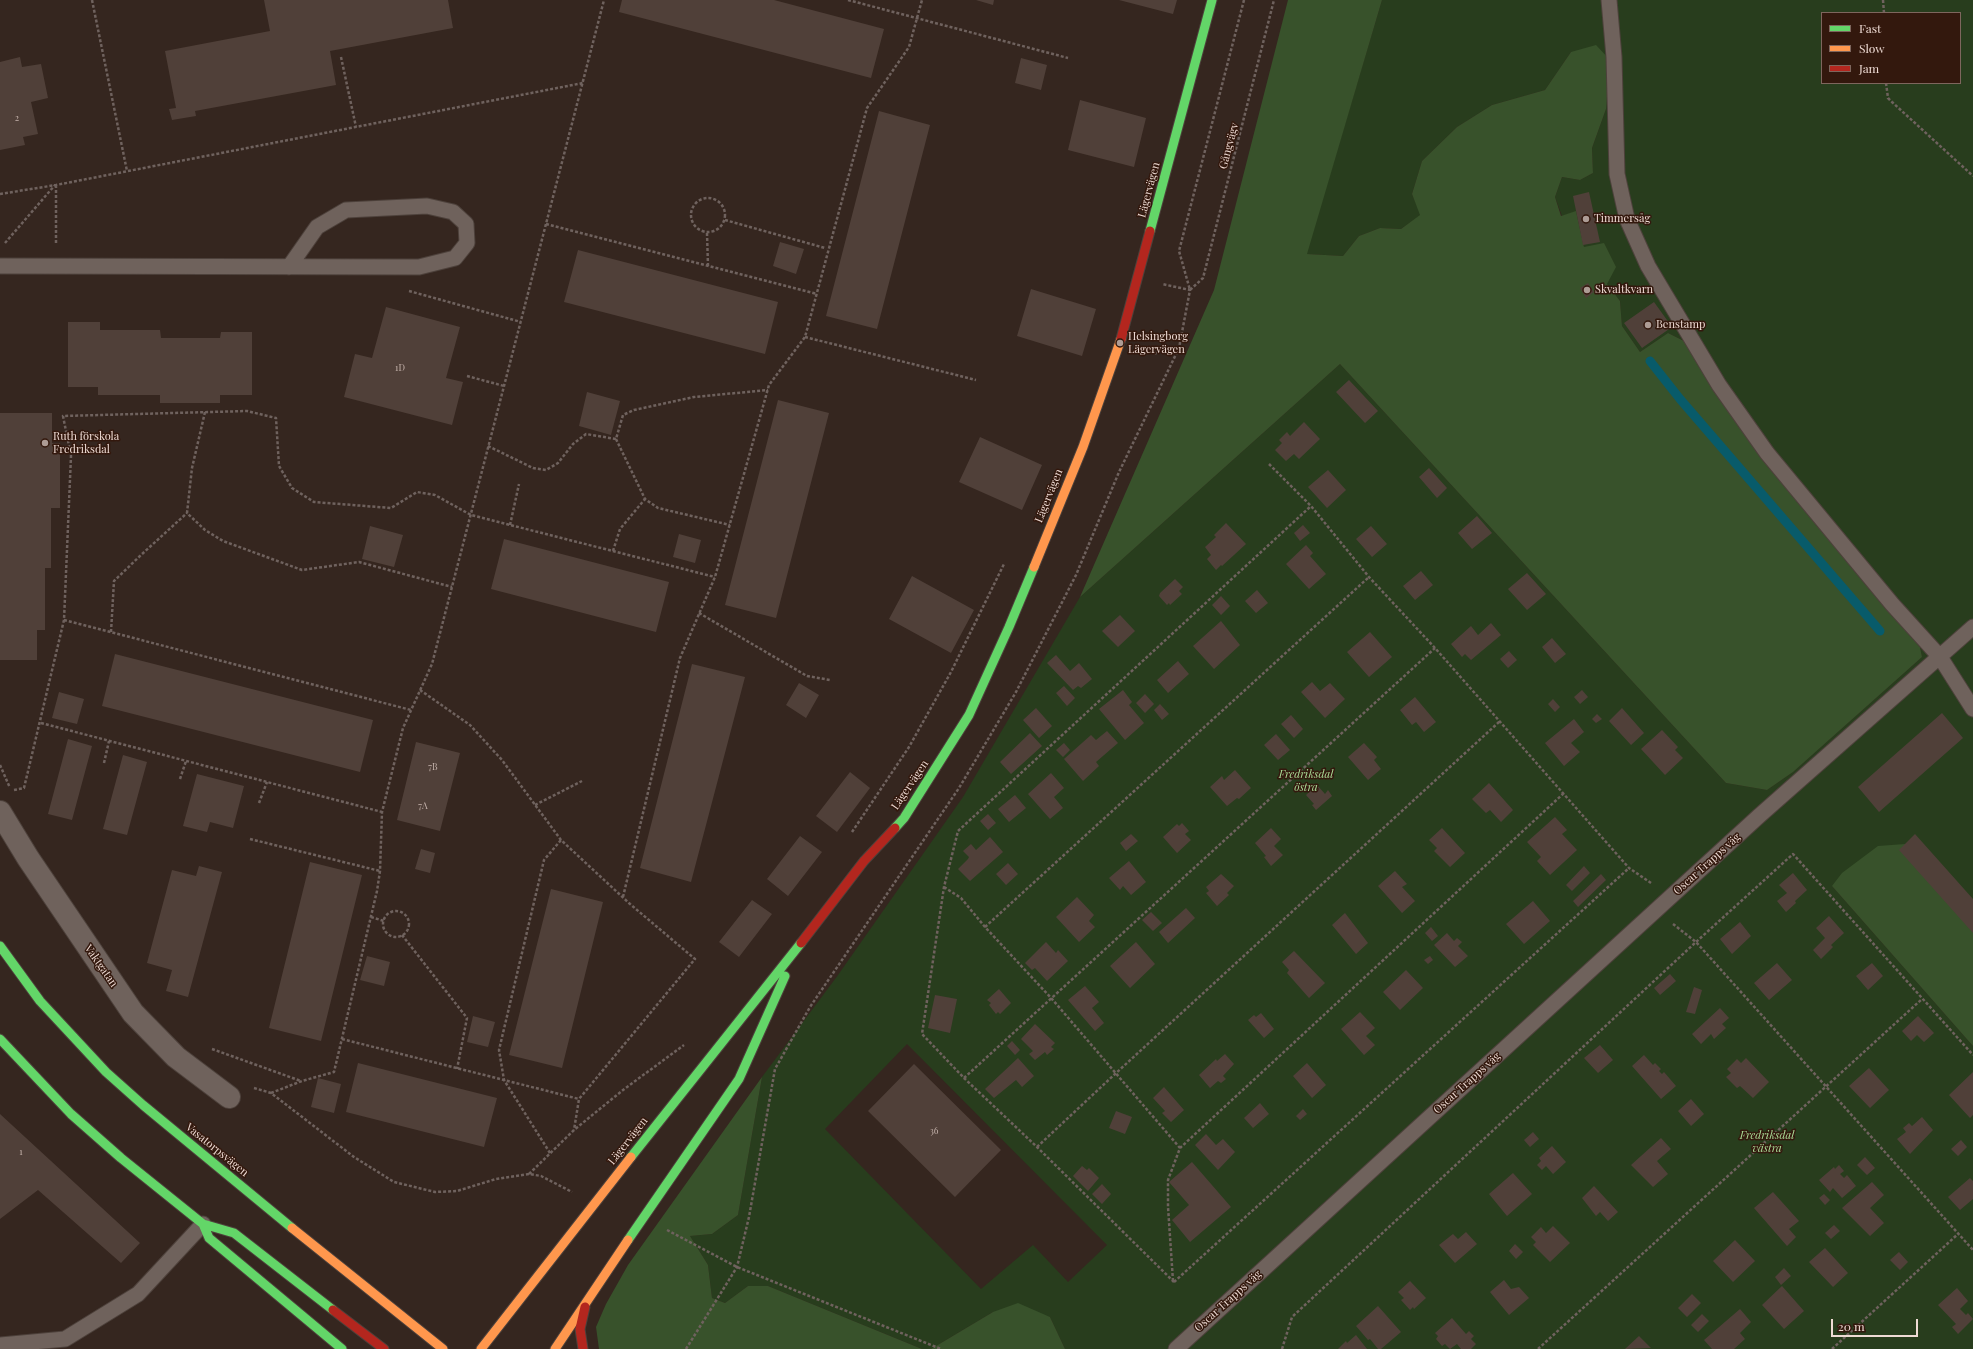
<!DOCTYPE html>
<meta charset="utf-8">
<style>
body{margin:0}
#map{position:relative;width:1973px;height:1349px;overflow:hidden;background:#35261f;font-family:"Playfair Display",serif}
canvas{display:block}
.legend{position:absolute;left:1821px;top:12px;width:140px;height:72px;box-sizing:border-box;background:#33180d;border:1px solid #7e665d;margin:0;padding:5px 7px;list-style:none;font-size:12px;color:#eedbd4}
.legend li{display:flex;align-items:center;gap:8px;height:20px}
.legend b{width:20px;border:1px solid #7e665d}
.scale{position:absolute;left:1831px;top:1319px;width:87px;height:18px;box-sizing:border-box;border:2px solid #eedbd4;border-top:0;padding-left:5px;font-size:12px;line-height:14px;white-space:nowrap;color:#eedbd4;-webkit-text-stroke:3px #33180d;paint-order:stroke}
</style>
<div id="map">
<canvas width="1973" height="1349"></canvas>
<ul class="legend">
<li><b style="height:5px;background:#63d668"></b>Fast</li>
<li><b style="height:5px;background:#ff974d"></b>Slow</li>
<li><b style="height:5px;background:#b3261e"></b>Jam</li>
</ul>
<div class="scale">20 m</div>
</div>
<script>
const c = document.querySelector('canvas').getContext('2d');
c.lineJoin = 'round';
function paint(path, color) {
  c.fillStyle = color;
  c.fill(path, 'evenodd');
}
function toPath(rows) {
  const path = new Path2D();
  for (const r of rows) {
    if (r.length === 3) {
      path.moveTo(r[0] + r[2], r[1]);
      path.arc(r[0], r[1], r[2], 0, 2 * Math.PI);
      continue;
    }
    path.moveTo(r[0], r[1]);
    for (let i = 2; i < r.length; i += 2) path.lineTo(r[i], r[i + 1]);
  }
  return path;
}
function trace(path, color, width, dash) {
  c.strokeStyle = color;
  c.lineWidth = width;
  c.lineCap = dash ? 'butt' : 'round';
  c.setLineDash(dash || []);
  c.stroke(path);
}
function write(font, color, halo, rows, align = 'center') {
  c.font = font + ' "Playfair Display",serif';
  c.lineWidth = 3;
  c.setLineDash([]);
  c.textBaseline = 'middle';
  c.strokeStyle = halo;
  c.fillStyle = color;
  for (const [text, x, y, turn = 0] of rows) {
    c.save();
    c.translate(x, y);
    c.rotate((+turn || 0) * Math.PI / 180);
    c.textAlign = isNaN(turn) ? turn : align;
    if (halo) c.strokeText(text, 0, 0);
    c.fillText(text, 0, 0);
    c.restore();
  }
}
paint(toPath([
 [1382,0,1973,0,1973,909,1832,886,1973,1046,1973,1349,1065,1349,1050,1317,993,1312,931,1349,922,1349,768,1286,748,1286,725,1303,712,1298,708,1265,690,1236,712,1234,738,1215,762,1077,838,975,963,797,1080,597,1340,364,1726,783,1767,790,1793,772,1922,657,1920,647,1791,490,1756,451,1686,342,1668,333,1640,352,1622,326,1620,301,1606,284,1584,247,1576,212,1562,216,1555,197,1562,177,1580,180,1593,173,1592,148,1606,109,1571,52,1545,90,1492,105,1457,127,1422,161,1412,194,1421,215,1401,229,1380,228,1359,236,1343,256,1306,254],
 [1822,13,1960,13,1960,83,1822,83],
 [907,1044,1107,1245,1068,1282,1033,1245,981,1289,825,1129]
]), '#283d1d');
paint(toPath([
 [1288,0,1382,0,1307,254,1343,256,1359,236,1380,228,1401,229,1420,215,1412,194,1422,161,1457,127,1492,105,1545,90,1571,52,1596,45,1610,60,1606,109,1592,148,1593,173,1580,180,1562,177,1555,197,1561,216,1576,211,1584,247,1604,243,1616,267,1607,284,1620,301,1622,326,1640,352,1668,333,1686,342,1756,451,1791,490,1920,647,1922,657,1793,772,1767,790,1726,783,1340,364,1080,597,1214,290],
 [1905,844,1961,910,1973,909,1973,1046,1832,886,1842,873,1878,846],
 [762,1077,738,1215,712,1234,690,1236,708,1265,712,1298,725,1303,748,1286,768,1286,922,1349,599,1349,596,1327,606,1304,628,1265],
 [1018,1303,1050,1317,1065,1349,931,1349,993,1312]
]), '#38522b');
trace(toPath([
 [1650,361,1680,399,1880,631]
]), '#085b6a', 9);
paint(toPath([
 [264,0,448,0,453,28,330,51,336,85,195,111,196,116,172,120,169,109,176,108,165,51,270,31],
 [622,0,774,0,884,29,871,78,619,12],
 [976,0,994,0,993,5],
 [1119,0,1177,0,1173,14],
 [20,57,22,67,41,64,48,98,31,102,38,134,23,137,25,145,0,150,0,62],
 [1021,58,1047,65,1041,90,1015,83],
 [1080,100,1146,118,1134,167,1068,150],
 [879,111,930,125,877,329,826,316],
 [1589,192,1600,242,1583,245,1573,196],
 [780,242,804,249,796,274,773,266],
 [578,250,778,302,765,354,564,302],
 [1588,283,1594,292,1586,298,1580,288],
 [1031,289,1096,309,1082,356,1017,336],
 [1654,302,1672,327,1642,348,1624,323],
 [386,307,460,327,446,378,463,382,452,425,344,397,355,354,372,358],
 [68,322,100,322,100,330,160,330,161,338,220,338,221,332,252,332,252,395,220,395,220,403,160,403,160,395,98,395,98,387,68,387],
 [1349,380,1378,411,1365,423,1336,392],
 [587,392,620,401,611,435,579,426],
 [778,400,829,413,776,618,725,605],
 [0,413,52,413,52,443,60,443,60,508,51,508,51,568,45,568,45,630,37,630,37,660,0,660],
 [1304,422,1320,439,1299,459,1294,454,1286,461,1275,450,1282,443,1279,440,1287,432,1290,436],
 [980,437,1042,465,1022,510,959,482],
 [1429,468,1447,488,1437,498,1419,477],
 [1328,470,1346,490,1327,508,1308,487],
 [1477,516,1492,533,1472,549,1458,533],
 [1226,523,1246,544,1222,566,1221,565,1216,570,1207,559,1211,555,1205,547,1216,537,1214,535],
 [1303,525,1310,533,1300,541,1294,533],
 [370,526,403,535,394,567,362,559],
 [1371,526,1387,544,1372,557,1356,539],
 [679,534,701,540,695,563,673,557],
 [504,539,669,582,656,632,491,589],
 [1306,545,1313,553,1310,556,1326,574,1309,589,1286,564],
 [1421,571,1433,585,1415,600,1403,586],
 [1527,573,1546,594,1527,610,1508,589],
 [912,576,974,610,951,653,889,619],
 [1175,579,1183,587,1179,591,1182,594,1170,605,1169,603,1167,605,1159,596,1160,593],
 [1257,590,1268,603,1256,613,1245,601],
 [1221,596,1230,606,1221,615,1212,605],
 [1120,615,1135,631,1118,647,1102,631],
 [1221,621,1240,645,1214,669,1193,646],
 [1491,623,1501,635,1471,660,1465,654,1462,657,1451,644,1471,626,1478,635],
 [1370,632,1392,657,1369,677,1347,652],
 [1552,638,1566,654,1555,663,1542,647],
 [1509,651,1517,660,1508,668,1500,659],
 [115,654,373,720,360,772,102,706],
 [1056,655,1070,671,1079,663,1092,679,1081,688,1078,686,1073,690,1047,663],
 [1178,661,1189,674,1168,693,1157,680],
 [692,664,745,677,691,882,640,868],
 [1312,682,1320,691,1330,683,1345,699,1325,718,1301,692],
 [799,683,819,695,806,718,786,705],
 [1064,686,1075,698,1067,706,1056,693],
 [1123,690,1132,702,1129,705,1144,723,1125,740,1099,709],
 [1582,690,1588,697,1580,704,1574,697],
 [59,692,84,699,77,724,52,718],
 [1145,694,1154,704,1145,713,1136,703],
 [1415,697,1436,722,1424,732,1416,722,1412,725,1400,710],
 [1553,699,1560,707,1555,712,1548,704],
 [1160,704,1169,714,1162,720,1154,710],
 [1036,708,1052,726,1039,738,1023,720],
 [1622,708,1644,733,1631,745,1609,721],
 [1942,713,1963,738,1879,812,1858,787],
 [1597,714,1602,719,1596,723,1592,719],
 [1291,715,1303,729,1294,738,1281,724],
 [1574,719,1584,732,1571,743,1580,752,1564,766,1545,743],
 [1662,730,1678,747,1675,750,1683,758,1665,775,1641,749],
 [1107,731,1118,743,1096,762,1099,766,1083,781,1064,759,1091,735,1096,740],
 [1030,733,1042,746,1011,774,1000,762],
 [1276,734,1290,750,1278,760,1264,745],
 [68,739,92,746,72,820,48,814],
 [416,742,460,753,440,831,397,820],
 [1064,743,1070,750,1063,757,1056,750],
 [1364,743,1377,757,1374,760,1381,769,1368,780,1348,757],
 [123,755,147,762,127,835,103,829],
 [1235,770,1251,788,1239,799,1237,798,1227,806,1210,787,1222,776,1224,780],
 [850,772,870,788,837,832,816,816],
 [1051,773,1064,788,1054,797,1063,808,1050,819,1028,794],
 [197,774,244,786,233,828,210,822,207,832,183,826],
 [1489,783,1513,810,1501,822,1490,810,1486,813,1472,799],
 [1317,785,1325,794,1328,790,1332,796,1316,810,1312,805,1314,804,1306,795],
 [1015,795,1026,808,1009,822,998,809],
 [988,814,996,823,988,830,980,821],
 [1555,817,1567,830,1562,834,1577,850,1550,875,1537,861,1541,857,1527,842],
 [1182,823,1189,831,1185,834,1191,840,1177,853,1163,837,1177,824,1179,826],
 [1271,828,1281,839,1274,846,1283,855,1271,866,1264,857,1266,856,1255,843],
 [1442,828,1465,853,1450,867,1434,851,1437,848,1429,840],
 [1131,834,1138,841,1126,851,1120,843],
 [1915,834,1973,899,1973,933,1899,850],
 [800,836,822,852,788,896,767,879],
 [990,837,1003,852,970,881,958,869,968,859,969,857,963,851,971,844,976,850],
 [421,849,435,853,430,873,415,869],
 [1129,861,1146,882,1131,895,1123,886,1120,890,1109,878],
 [310,862,362,875,321,1041,269,1028],
 [1008,863,1018,874,1006,885,996,874],
 [199,866,222,872,188,997,166,991,172,970,147,963,172,870,196,876],
 [1584,866,1590,873,1572,891,1566,885],
 [1395,871,1407,884,1402,887,1415,901,1402,913,1378,886],
 [1793,873,1807,890,1795,901,1796,903,1786,912,1777,901,1787,893,1779,885],
 [1221,874,1234,886,1227,893,1229,895,1217,906,1206,893,1209,891,1206,887],
 [1601,874,1606,880,1578,907,1573,901],
 [551,889,603,902,562,1068,509,1055],
 [1077,897,1094,915,1089,921,1095,927,1079,942,1056,917],
 [752,900,772,914,739,957,719,942],
 [1533,901,1550,921,1524,944,1506,924],
 [1186,908,1195,918,1168,943,1159,932],
 [1151,912,1162,923,1153,931,1142,920],
 [1345,913,1368,943,1356,954,1332,925],
 [1829,916,1844,933,1831,945,1833,947,1821,959,1813,950,1825,938,1816,928],
 [1740,922,1751,936,1732,954,1720,939],
 [1431,927,1438,936,1432,941,1425,933],
 [1447,933,1454,941,1457,938,1462,942,1458,946,1468,956,1455,967,1434,945],
 [1046,942,1056,953,1058,950,1068,961,1047,981,1035,968,1032,970,1025,963],
 [1136,942,1155,964,1130,988,1110,966],
 [1294,951,1325,983,1309,998,1287,973,1289,970,1282,962],
 [367,956,390,962,384,986,360,980],
 [1430,956,1433,960,1428,964,1424,960],
 [1777,963,1792,980,1769,1000,1754,983],
 [1872,963,1883,976,1868,990,1856,976],
 [1406,970,1423,988,1400,1010,1383,992],
 [1670,974,1676,981,1660,995,1654,988],
 [1085,986,1099,1002,1092,1008,1104,1023,1095,1031,1068,1000],
 [1694,987,1702,990,1695,1014,1686,1012],
 [999,989,1011,1003,1000,1014,998,1012,996,1014,989,1005,991,1003,987,1000],
 [935,995,957,999,950,1033,928,1028],
 [1720,1008,1729,1018,1722,1024,1726,1028,1714,1039,1711,1034,1701,1044,1692,1034],
 [1360,1012,1375,1028,1366,1036,1375,1045,1364,1055,1341,1029],
 [1261,1013,1274,1029,1264,1038,1248,1020,1254,1015,1256,1017],
 [473,1016,495,1022,488,1047,467,1042],
 [1918,1016,1934,1033,1924,1042,1917,1035,1911,1041,1902,1031],
 [1035,1024,1055,1043,1051,1047,1054,1049,1047,1055,1045,1052,1035,1060,1029,1054,1033,1051,1021,1039],
 [1012,1041,1020,1050,1015,1055,1007,1046],
 [1600,1045,1613,1060,1598,1073,1584,1058],
 [1225,1054,1234,1064,1223,1076,1226,1079,1221,1083,1218,1081,1210,1088,1199,1075,1216,1059,1217,1061],
 [1644,1055,1653,1065,1655,1063,1661,1069,1659,1071,1662,1074,1664,1072,1676,1086,1661,1099,1632,1066],
 [1018,1058,1034,1076,1022,1087,1016,1080,994,1098,985,1089],
 [1746,1058,1769,1082,1753,1098,1740,1086,1737,1088,1726,1077,1731,1073,1727,1069,1737,1059,1741,1063],
 [358,1063,497,1098,484,1147,346,1112],
 [1307,1063,1326,1085,1312,1098,1293,1076],
 [914,1064,1001,1150,955,1197,868,1111],
 [1869,1068,1889,1090,1870,1108,1849,1086],
 [1973,1072,1973,1115,1970,1118,1949,1095],
 [318,1078,341,1084,334,1113,311,1107],
 [1164,1087,1184,1110,1171,1122,1162,1113,1165,1111,1153,1098],
 [1691,1099,1704,1114,1691,1126,1678,1111],
 [1260,1103,1269,1114,1253,1128,1244,1118],
 [1303,1109,1307,1114,1300,1120,1296,1116],
 [1116,1111,1132,1117,1125,1134,1109,1128],
 [0,1114,140,1243,121,1263,38,1190,0,1219],
 [1922,1117,1933,1130,1910,1154,1897,1139,1906,1132,1903,1128,1909,1123,1912,1126],
 [1533,1132,1539,1139,1530,1147,1524,1140],
 [1206,1134,1216,1145,1223,1139,1235,1152,1218,1170,1195,1145],
 [1661,1138,1671,1149,1657,1161,1668,1174,1653,1187,1631,1165],
 [1961,1140,1967,1147,1958,1156,1951,1149],
 [1552,1146,1566,1162,1553,1174,1546,1166,1542,1170,1537,1165,1541,1161,1539,1158],
 [1865,1157,1875,1168,1867,1175,1857,1165],
 [1192,1162,1231,1207,1190,1242,1172,1220,1189,1205,1169,1182],
 [1839,1165,1844,1171,1840,1174,1844,1178,1847,1175,1856,1186,1842,1198,1833,1188,1830,1192,1819,1180,1834,1167,1835,1169],
 [1082,1166,1087,1170,1089,1168,1099,1178,1088,1191,1073,1176],
 [1513,1173,1532,1194,1507,1216,1489,1194],
 [1970,1178,1973,1181,1973,1199,1960,1210,1948,1197],
 [1872,1182,1884,1195,1870,1208,1884,1223,1870,1236,1842,1208],
 [1102,1184,1111,1194,1102,1204,1092,1194],
 [1594,1186,1618,1212,1608,1221,1600,1212,1596,1216,1582,1198],
 [1773,1192,1799,1221,1789,1229,1796,1237,1787,1246,1754,1208],
 [1824,1194,1830,1200,1825,1205,1819,1198],
 [1834,1225,1840,1231,1831,1239,1825,1233],
 [1553,1226,1570,1243,1550,1262,1533,1245,1536,1242,1531,1237,1541,1227,1546,1233],
 [1466,1232,1477,1244,1455,1263,1439,1245,1453,1234,1458,1239],
 [1735,1240,1755,1261,1733,1282,1713,1261],
 [1515,1244,1523,1252,1516,1259,1509,1251],
 [1825,1248,1848,1273,1833,1287,1809,1262],
 [1899,1252,1908,1262,1900,1270,1890,1260],
 [1784,1268,1791,1276,1781,1285,1775,1277],
 [1504,1280,1511,1289,1519,1287,1529,1298,1509,1315,1490,1292],
 [1410,1281,1426,1298,1414,1309,1413,1307,1410,1310,1401,1300,1404,1298,1398,1292],
 [1782,1286,1804,1311,1784,1329,1762,1305],
 [1957,1288,1968,1301,1960,1309,1966,1315,1968,1313,1973,1319,1958,1334,1952,1327,1956,1324,1938,1305],
 [1692,1294,1701,1303,1687,1317,1678,1308],
 [1378,1306,1401,1332,1381,1349,1378,1349,1370,1339,1368,1340,1356,1326],
 [1740,1309,1751,1322,1740,1333,1745,1339,1734,1349,1712,1349,1704,1340],
 [1702,1314,1709,1321,1698,1332,1691,1325],
 [1452,1318,1466,1334,1469,1331,1474,1336,1471,1339,1476,1344,1471,1349,1461,1349,1457,1344,1450,1349,1445,1344,1442,1346,1436,1339,1438,1336,1435,1333],
 [1356,1335,1367,1349,1338,1349,1346,1341,1347,1343],
 [1639,1336,1651,1348,1625,1349]
]), '#504039');
const lane = toPath([
 [1609,0,1614,57,1617,174,1627,219,1648,266,1719,385,1767,453,1892,604,1940,657,1973,709],
 [0,266,419,267,455,258,467,243,466,224,453,212,427,206,346,210,317,227,289,267],
 [0,1345,65,1339,138,1294,203,1224],
 [1176,1349,1759,816,1973,627]
]);
const street = toPath([
 [0,812,28,858,133,1013,176,1057,229,1097]
]);
const fast = toPath([
 [1150,231,1212,0],
 [895,828,904,818,969,715,1009,627,1034,567],
 [0,946,40,1001,106,1072,143,1105,292,1228],
 [0,1039,71,1114,121,1158,203,1224,234,1233,333,1310],
 [631,1157,801,943],
 [203,1224,209,1238,342,1349],
 [628,1240,739,1079,785,976]
]);
const slow = toPath([
 [1034,567,1083,447,1121,339],
 [292,1228,443,1349],
 [481,1349,631,1157],
 [555,1349,628,1240]
]);
const jam = toPath([
 [1121,339,1150,231],
 [801,943,864,861,895,828],
 [333,1310,384,1349],
 [583,1349,580,1329,585,1307]
]);
trace(lane, '#4d413b', 17);
trace(street, '#4d413b', 24);
trace(fast, '#4d413b', 11);
trace(slow, '#4d413b', 11);
trace(jam, '#4d413b', 11);
trace(toPath([
 [92,0,127,171],
 [848,0,1068,58],
 [1244,0,1179,251,1190,290,1203,278,1274,0],
 [1883,0,1884,13],
 [341,57,356,127],
 [1886,83,1888,98,1892,102,1973,176],
 [56,185,56,244],
 [0,194,56,185,583,83],
 [708,215,17],
 [725,220,825,248],
 [546,224,817,294],
 [707,233,708,266],
 [5,243,55,185],
 [409,291,521,322],
 [805,337,976,380],
 [1149,351,1158,354],
 [467,376,504,386],
 [205,412,192,468,187,513,205,530,223,541,302,570,359,562,452,587],
 [616,439,645,499,658,508,730,525],
 [488,446,533,468,546,470,558,463,573,444,586,434,616,439,623,415,634,410,694,397,768,390],
 [1269,464,1311,506,1369,577,1435,648,1629,868,1651,883],
 [510,525,519,484],
 [613,551,620,529,645,499],
 [699,613,807,676,830,680],
 [64,620,411,710],
 [111,632,114,581,141,555,187,513],
 [420,690,470,725,502,760,561,840,630,904,695,959,579,1099,574,1130],
 [41,723,382,812],
 [104,763,109,741],
 [0,765,10,788],
 [180,779,186,761],
 [14,790,24,788,64,620,71,456,63,416,247,411,276,418,279,466,292,488,314,502,391,508,417,492,435,495,471,515,715,577],
 [259,803,267,782],
 [535,805,582,781],
 [852,832,909,747,951,672,1004,564],
 [250,839,380,871],
 [944,887,961,898,985,927,1052,999,1180,1148],
 [623,897,680,658,715,577,769,385,805,337,867,108,909,47,922,0],
 [396,924,13],
 [371,917,384,921],
 [1673,924,1696,942,1973,1250],
 [985,927,1369,577],
 [402,935,467,1018,457,1069],
 [342,1039,579,1099],
 [212,1049,301,1081],
 [964,1078,1435,648],
 [254,1088,271,1093,354,1157,394,1182,435,1192,457,1191,496,1179,529,1174,541,1176,572,1192],
 [271,1093,302,1081,334,1072,377,891,380,871,382,812,403,728,432,664,604,0],
 [1037,1147,1115,1074,1499,722],
 [550,1153,504,1080,499,1050,544,860,561,840],
 [529,1174,574,1130,623,1090,684,1045],
 [667,1230,737,1267,941,1349],
 [1173,1281,1168,1207,1168,1180,1180,1148,1564,793],
 [1174,1282,1037,1147,964,1078,922,1034,944,887,958,831,1311,506],
 [1174,1282,1629,868],
 [686,1349,737,1267,749,1217,775,1069,810,1007,959,788,1016,692,1076,575,1119,472,1179,348,1190,290,1162,284],
 [1282,1349,1292,1317,1696,942,1793,854,1973,1055],
 [1538,1349,1922,999],
 [1832,1349,1958,1234]
]), '#6f625e', 2.5, [3, 2]);
trace(lane, '#6f625c', 15);
trace(street, '#6f625c', 22);
trace(fast, '#63d668', 9);
trace(slow, '#ff974d', 9);
trace(jam, '#b3261e', 9);
for (const [x, y, r, color] of [
 [1586,219,4,"#ad9c95"],
 [1587,290,4,"#ad9c95"],
 [1648,325,4,"#ad9c95"],
 [1120,343,4,"#ad9c95"],
 [45,443,4,"#ad9c95"]
]) {
  const dot = new Path2D();
  dot.arc(x, y, r, 0, 2 * Math.PI);
  c.fillStyle = color;
  c.fill(dot);
  trace(dot, '#33180d', 1.5);
}
write('9px', '#c6b4ad', null, [
 ["2",17,118],
 ["1D",400,368],
 ["7B",433,767],
 ["7A",423,806],
 ["36",934,1131],
 ["1",21,1152]
]);
write('11px', '#eedbd4', '#33180d', [
 ["Gångvägv",1229,146,-75],
 ["Lägervägen",1149,190,-75],
 ["Lägervägen",1049,496,-68],
 ["Lägervägen",910,785,-56],
 ["Oscar Trapps väg",1707,864,-42],
 ["Vaktgatan",101,966,55],
 ["Oscar Trapps väg",1467,1083,-42],
 ["Lägervägen",628,1141,-52],
 ["Vasatorpsvägen",217,1150,39],
 ["Oscar Trapps väg",1228,1301,-42]
]);
write('11px', '#eedbd4', '#33180d', [
 ["Timmersåg",1594,219],
 ["Skvaltkvarn",1595,290],
 ["Benstamp",1656,325],
 ["Helsingborg",1128,337],
 ["Lägervägen",1128,350],
 ["Ruth förskola",53,437],
 ["Fredriksdal",53,450]
], 'left');
write('italic 11px', '#abdf99', '#33180d', [
 ["Fredriksdal",1306,775],
 ["östra",1306,788],
 ["Fredriksdal",1767,1136],
 ["västra",1767,1149]
]);
</script>
